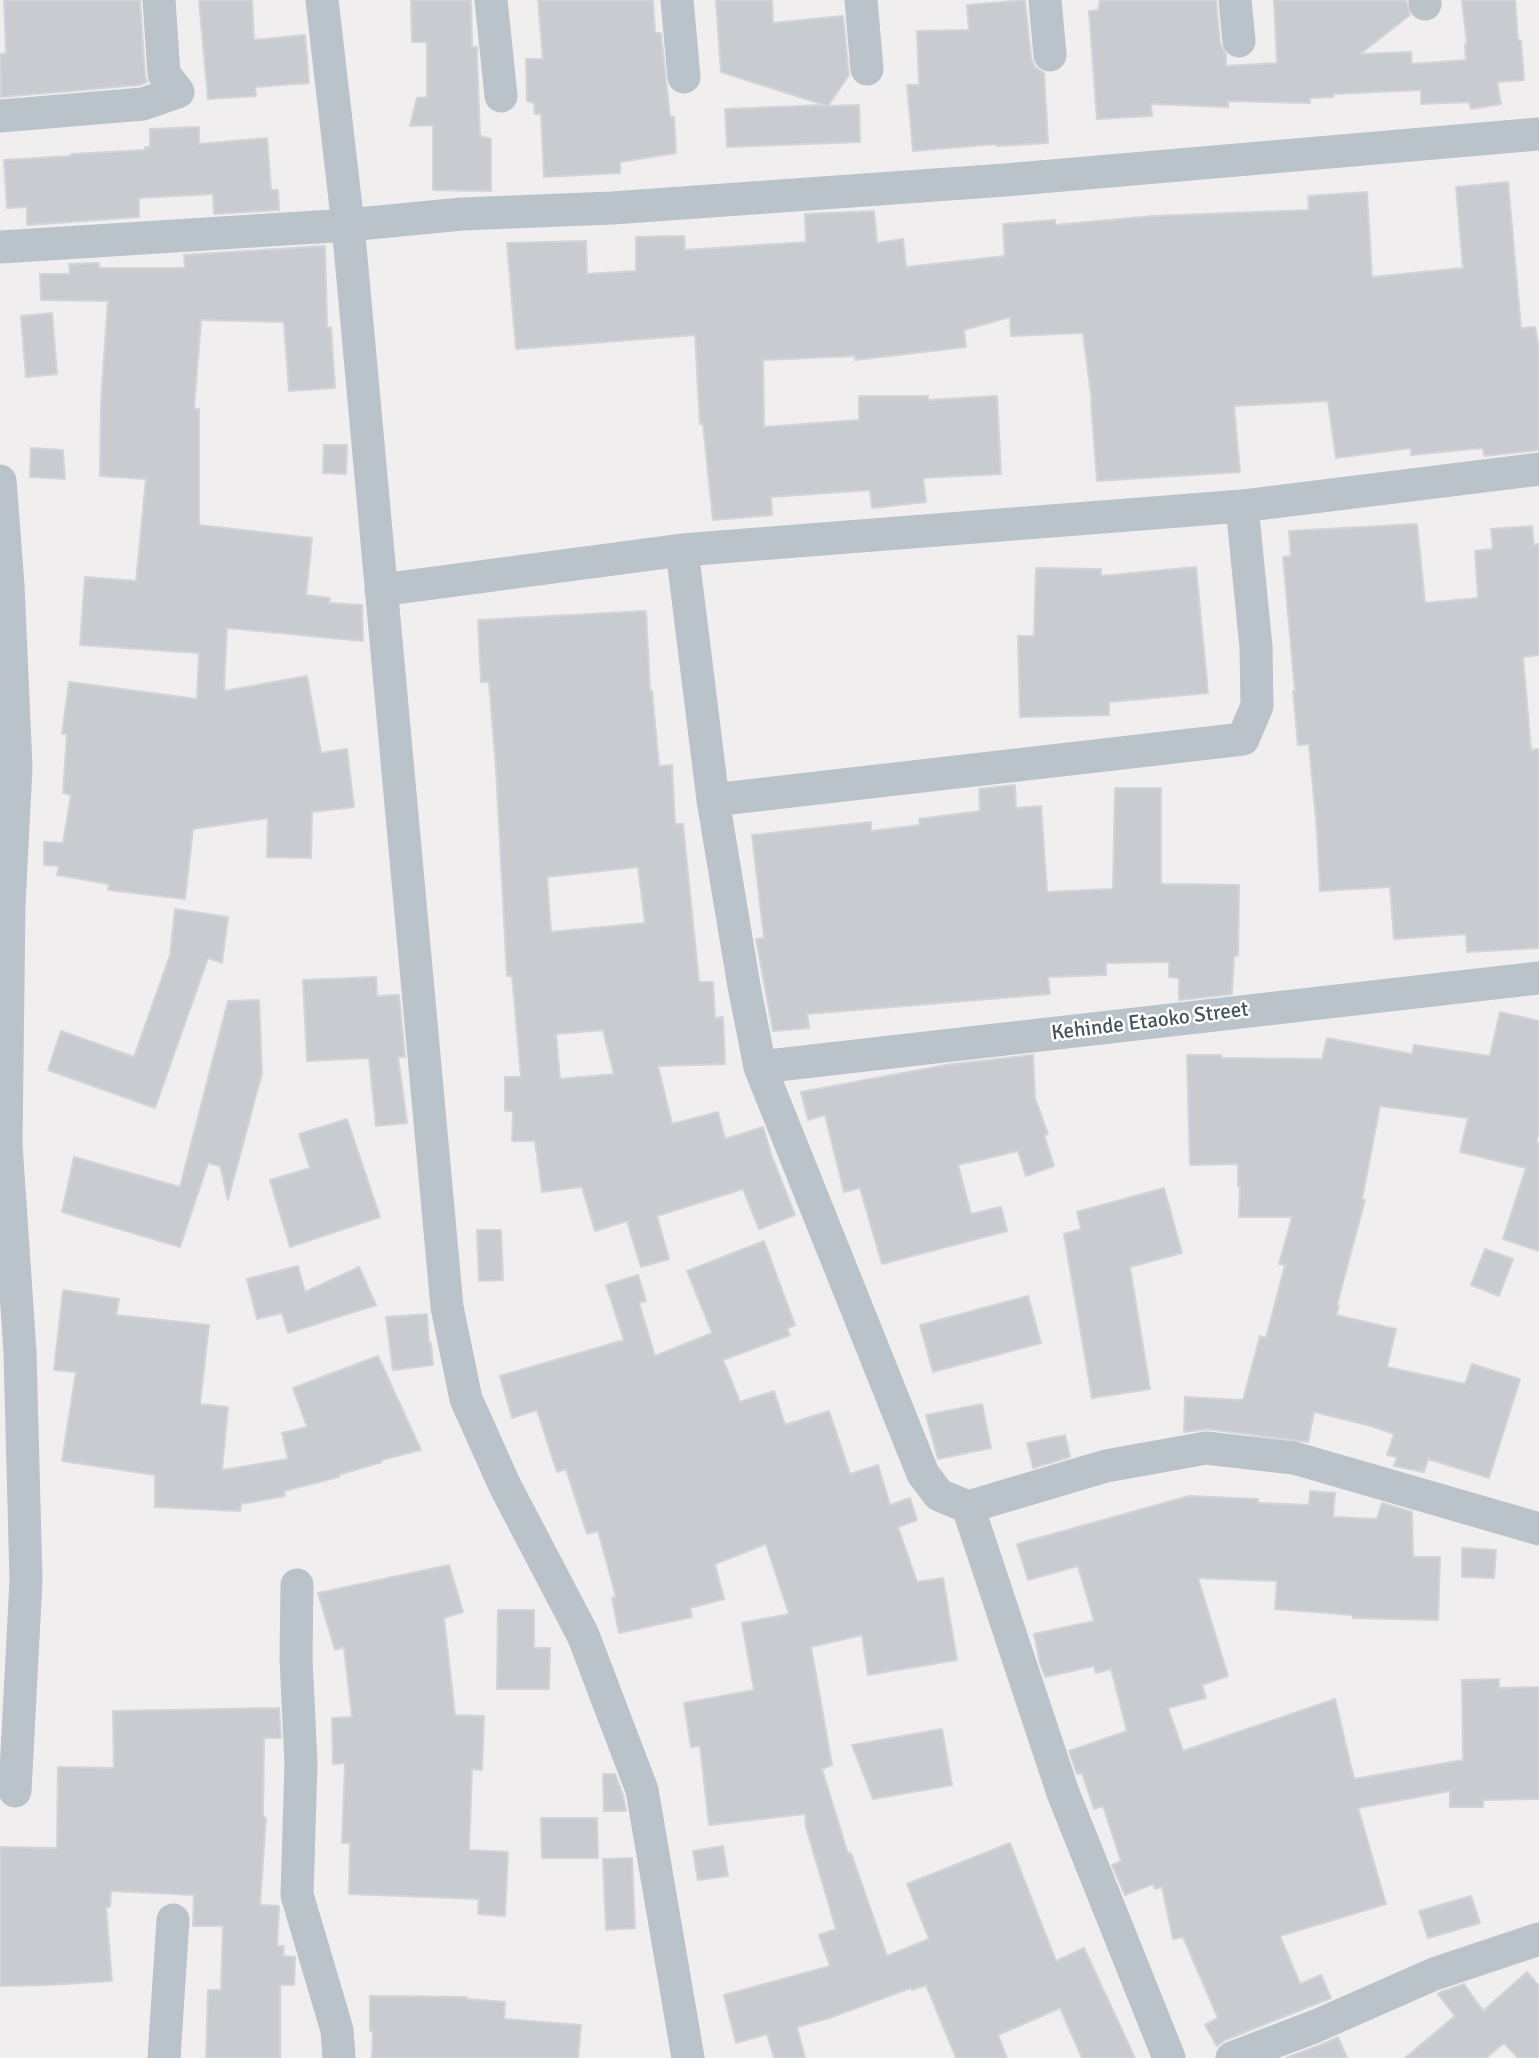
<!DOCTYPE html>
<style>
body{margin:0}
canvas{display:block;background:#f0eeee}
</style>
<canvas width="1539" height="2058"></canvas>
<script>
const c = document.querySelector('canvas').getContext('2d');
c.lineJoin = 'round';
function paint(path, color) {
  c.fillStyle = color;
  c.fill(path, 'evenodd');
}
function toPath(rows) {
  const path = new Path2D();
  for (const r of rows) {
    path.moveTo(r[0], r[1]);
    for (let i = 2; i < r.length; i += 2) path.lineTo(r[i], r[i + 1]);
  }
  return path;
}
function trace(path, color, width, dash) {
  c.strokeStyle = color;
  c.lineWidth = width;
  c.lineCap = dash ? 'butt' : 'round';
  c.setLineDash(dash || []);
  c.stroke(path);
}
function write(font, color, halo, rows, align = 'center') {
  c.font = font + ' Signika,sans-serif';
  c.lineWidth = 5;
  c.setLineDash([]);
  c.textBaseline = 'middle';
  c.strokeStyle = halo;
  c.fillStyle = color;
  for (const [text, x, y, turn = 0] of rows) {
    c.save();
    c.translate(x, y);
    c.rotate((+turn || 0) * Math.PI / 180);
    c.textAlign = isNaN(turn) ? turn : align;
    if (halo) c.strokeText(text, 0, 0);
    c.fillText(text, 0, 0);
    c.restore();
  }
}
const building = toPath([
 [4,0,140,0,145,75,147,82,139,85,1,97,0,54,6,53,4,0],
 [199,0,252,0,254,40,305,35,309,83,255,87,256,96,208,99,199,0],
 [411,0,471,0,472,47,477,47,477,55,480,136,491,139,491,191,433,190,433,125,410,126,417,98,427,97,427,42,412,42,411,0],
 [538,0,653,0,655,33,661,33,670,117,674,117,676,153,620,162,620,173,544,177,541,114,535,114,534,103,527,101,526,59,543,59,538,0],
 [716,0,772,0,773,23,843,16,849,75,828,106,859,105,860,142,727,147,725,109,825,105,721,72,716,0],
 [1025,0,1031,57,1035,67,1044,73,1048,143,997,146,996,144,913,151,907,85,919,85,917,31,969,30,967,5,1025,0],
 [1100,0,1216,0,1220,43,1226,54,1226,66,1277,63,1274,0,1406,0,1410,15,1360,54,1411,52,1412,64,1466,60,1465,44,1467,44,1462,0,1515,0,1518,40,1521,41,1524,80,1497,82,1501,104,1471,109,1469,102,1421,104,1421,90,1334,94,1333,97,1310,98,1310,103,1228,101,1228,107,1151,104,1152,116,1097,119,1089,11,1098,10,1100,0],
 [199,127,199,144,267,138,271,190,278,190,279,210,214,214,213,194,139,198,139,217,27,225,27,207,7,208,4,160,71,156,71,154,145,150,145,147,150,147,150,129,199,127],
 [1508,182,1521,328,1535,327,1539,349,1539,450,1484,456,1483,448,1411,455,1411,448,1336,458,1328,401,1234,406,1240,472,1097,481,1091,402,1092,402,1083,333,1011,336,1010,317,964,330,966,347,855,360,855,356,763,360,764,427,859,420,859,396,928,396,928,400,997,396,1001,474,923,478,926,502,872,508,870,490,771,497,772,515,713,520,703,424,700,424,695,335,516,349,507,243,586,241,587,274,636,271,636,237,684,236,685,250,806,242,805,214,874,211,877,243,903,239,906,267,1005,256,1003,224,1055,220,1055,225,1153,216,1309,210,1308,196,1367,192,1372,277,1463,268,1456,187,1508,182],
 [325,246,327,328,331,327,335,388,289,391,284,322,201,320,194,409,199,409,199,525,312,538,306,595,330,598,329,603,362,605,363,641,227,628,224,691,307,676,321,753,347,749,354,807,312,812,311,858,267,857,268,818,193,829,185,899,108,890,109,884,57,875,59,866,44,865,44,842,63,843,71,795,63,793,67,734,62,734,69,682,197,699,199,653,80,645,85,577,136,581,146,479,100,476,101,401,108,301,41,300,40,274,70,274,69,264,99,263,99,268,185,268,184,255,325,246],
 [52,313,57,374,26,377,21,316,52,313],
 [324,445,347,445,346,474,323,473,324,445],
 [31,448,63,450,65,479,30,477,31,448],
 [1417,524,1425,603,1478,598,1475,551,1493,549,1491,529,1532,526,1534,545,1539,544,1539,655,1523,657,1531,750,1539,749,1539,948,1467,952,1466,934,1394,939,1390,887,1320,891,1317,831,1309,744,1298,745,1293,691,1295,691,1283,557,1291,556,1289,531,1417,524],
 [1196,567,1208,693,1109,702,1109,715,1020,717,1018,636,1034,636,1036,568,1101,569,1101,576,1196,567],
 [646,611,650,691,652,691,659,766,672,765,675,824,683,824,699,982,713,982,715,1018,723,1017,725,1064,658,1066,672,1124,718,1112,725,1139,763,1127,771,1154,795,1215,759,1229,743,1189,657,1216,669,1259,641,1267,627,1221,595,1231,582,1187,542,1192,535,1141,512,1141,513,1111,505,1111,505,1077,521,1077,512,976,507,976,496,768,489,682,481,682,478,620,646,611],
 [638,867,645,923,551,932,547,877,638,867],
 [603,1030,614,1074,560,1079,556,1034,603,1030],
 [1015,785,1016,808,1041,806,1047,892,1113,889,1115,788,1161,788,1161,884,1239,885,1238,956,1234,956,1232,994,1179,1000,1179,978,1169,977,1169,962,1106,963,1106,975,1048,977,1050,994,807,1014,809,1028,773,1031,756,939,764,938,752,835,871,822,871,831,920,825,919,819,980,811,979,789,1015,785],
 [175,909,228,917,222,963,208,958,155,1108,48,1070,61,1031,134,1057,170,955,175,909],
 [376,977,377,996,399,995,405,1057,398,1057,407,1123,376,1126,369,1058,307,1061,303,980,376,977],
 [259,1000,262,1073,228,1200,220,1166,208,1163,180,1247,62,1212,74,1157,180,1187,228,1001,259,1000],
 [1500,1012,1539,1021,1539,1131,1536,1142,1539,1143,1539,1251,1503,1239,1526,1168,1460,1152,1468,1118,1380,1106,1362,1199,1365,1200,1337,1305,1339,1306,1336,1315,1396,1329,1387,1367,1465,1384,1472,1364,1520,1379,1489,1478,1428,1459,1424,1472,1394,1466,1397,1457,1387,1455,1394,1434,1371,1426,1314,1412,1308,1442,1208,1429,1184,1432,1185,1397,1243,1400,1260,1336,1266,1338,1285,1265,1279,1264,1292,1217,1239,1217,1240,1186,1238,1186,1238,1164,1190,1165,1187,1055,1221,1055,1222,1058,1322,1059,1327,1038,1412,1054,1414,1045,1490,1056,1500,1012],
 [1033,1055,1035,1098,1048,1134,1044,1135,1054,1166,1026,1176,1018,1151,958,1165,971,1214,1001,1207,1007,1231,882,1264,860,1188,844,1192,825,1115,808,1120,801,1092,946,1065,1033,1055],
 [347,1119,380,1217,290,1247,270,1180,310,1168,299,1134,347,1119],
 [1164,1188,1182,1253,1130,1267,1150,1389,1092,1398,1064,1234,1081,1229,1077,1212,1164,1188],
 [477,1230,501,1230,503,1280,479,1281,477,1230],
 [764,1241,795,1325,787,1329,790,1335,723,1360,740,1402,774,1391,785,1425,829,1411,850,1474,878,1465,890,1505,910,1498,917,1520,898,1527,917,1582,943,1578,957,1660,868,1675,862,1635,811,1647,832,1765,822,1769,848,1854,851,1853,887,1956,929,1939,907,1884,1010,1843,1056,1961,1084,1948,1135,2058,1082,2058,1060,2008,998,2035,1007,2058,956,2058,926,1985,912,1990,911,1988,829,2018,797,2027,805,2058,774,2058,767,2034,736,2043,724,1995,830,1966,819,1935,836,1929,806,1827,805,1814,709,1825,700,1746,691,1747,684,1703,754,1690,742,1623,789,1614,766,1544,715,1564,724,1599,690,1608,692,1617,619,1633,612,1598,616,1597,598,1531,587,1534,566,1469,557,1472,537,1410,512,1418,500,1376,624,1340,606,1285,638,1275,646,1301,639,1303,655,1356,712,1333,687,1271,764,1241],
 [1485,1249,1513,1259,1499,1296,1471,1285,1485,1249],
 [298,1266,305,1292,359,1267,376,1305,288,1333,282,1313,257,1319,247,1279,298,1266],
 [63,1290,119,1299,116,1315,209,1325,200,1404,228,1407,222,1470,288,1459,282,1433,307,1427,293,1388,378,1356,421,1450,381,1460,382,1462,338,1475,339,1477,284,1491,285,1496,241,1504,240,1511,155,1507,155,1475,62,1461,76,1372,54,1370,63,1290],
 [1028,1296,1041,1343,933,1372,920,1325,1028,1296],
 [427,1314,429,1343,431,1343,433,1365,393,1370,386,1317,427,1314],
 [982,1404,991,1448,938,1459,926,1415,982,1404],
 [1065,1435,1070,1457,1033,1468,1027,1443,1065,1435],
 [1310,1491,1335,1493,1333,1517,1377,1519,1382,1503,1412,1512,1413,1557,1440,1557,1438,1620,1353,1618,1353,1615,1275,1609,1277,1581,1198,1578,1228,1676,1202,1685,1206,1698,1168,1708,1183,1751,1335,1699,1354,1779,1463,1760,1462,1680,1499,1679,1499,1688,1539,1687,1539,1799,1483,1800,1483,1807,1450,1807,1450,1791,1358,1808,1386,1904,1280,1936,1300,1984,1321,1975,1331,1998,1225,2040,1217,2046,1205,2025,1218,2018,1183,1937,1173,1939,1162,1887,1155,1889,1153,1884,1125,1895,1112,1865,1121,1861,1103,1806,1094,1809,1082,1773,1077,1774,1069,1751,1127,1731,1111,1669,1096,1673,1094,1666,1045,1677,1040,1663,1034,1634,1094,1621,1078,1566,1028,1580,1017,1544,1189,1496,1258,1499,1258,1503,1309,1505,1310,1491],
 [1462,1548,1496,1550,1494,1578,1462,1577,1462,1548],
 [449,1565,463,1612,444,1618,455,1715,484,1716,482,1770,472,1769,469,1850,508,1852,505,1916,478,1914,479,1899,349,1894,350,1843,342,1843,345,1763,333,1764,332,1718,352,1717,344,1647,335,1650,318,1593,449,1565],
 [498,1610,534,1610,534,1648,550,1648,549,1689,497,1689,498,1610],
 [279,1708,281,1738,264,1738,263,1817,266,1818,260,1905,279,1906,277,1946,284,1946,283,1956,295,1957,294,1985,280,1985,280,2058,206,2058,208,1990,221,1990,223,1926,193,1926,194,1895,111,1891,110,1907,106,1907,112,1981,49,1985,0,1986,0,1847,57,1848,58,1767,114,1768,113,1711,279,1708],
 [942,1729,952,1785,873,1799,852,1745,942,1729],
 [603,1774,615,1774,623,1795,626,1811,604,1811,603,1774],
 [541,1818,597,1818,598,1858,542,1858,541,1818],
 [723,1846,728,1876,698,1880,693,1851,723,1846],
 [632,1858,635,1928,606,1930,603,1859,632,1858],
 [1471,1896,1480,1923,1428,1938,1419,1911,1471,1896],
 [1527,1972,1539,1986,1539,2058,1518,2058,1504,2043,1486,2058,1405,2058,1455,2016,1438,1994,1441,1992,1464,1984,1483,2011,1527,1972],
 [370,1996,467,1997,467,1999,505,2002,504,2019,581,2025,578,2058,372,2058,373,2031,370,2031,370,1996],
 [1338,2037,1347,2058,1286,2058,1323,2044,1338,2037]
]);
paint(building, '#c8cbd0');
trace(building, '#d2d4d9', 2);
trace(toPath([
 [322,0,348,225,447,1307,466,1399,505,1486,583,1635,642,1790,688,2058],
 [491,0,501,96],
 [677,0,684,77],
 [861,0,867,69],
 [1045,0,1050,55],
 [1235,0,1239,41],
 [1425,0,1425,4],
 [0,116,143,104,178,92,164,74,159,0],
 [0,247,348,225,462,214,612,208,1005,180,1539,134],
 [0,481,8,585,16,767,9,904,6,1144,20,1352,26,1581,15,1791],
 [682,550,713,800,744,986,760,1067,923,1474,939,1495,968,1507,1106,1466,1206,1448,1294,1458,1539,1529],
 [381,590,682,550,1242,506,1539,469],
 [713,800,1243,739,1257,706,1256,647,1242,506],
 [760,1067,1539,978],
 [968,1507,1063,1793,1169,2058],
 [297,1585,296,1659,301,1763,297,1895,337,2030,339,2058],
 [164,2058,173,1920],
 [1232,2058,1316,2026,1434,1974,1539,1939]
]), '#bac3c9', 33);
write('21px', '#475259', '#fff', [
 ["Kehinde Etaoko Street",1150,1022,-7]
]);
</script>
